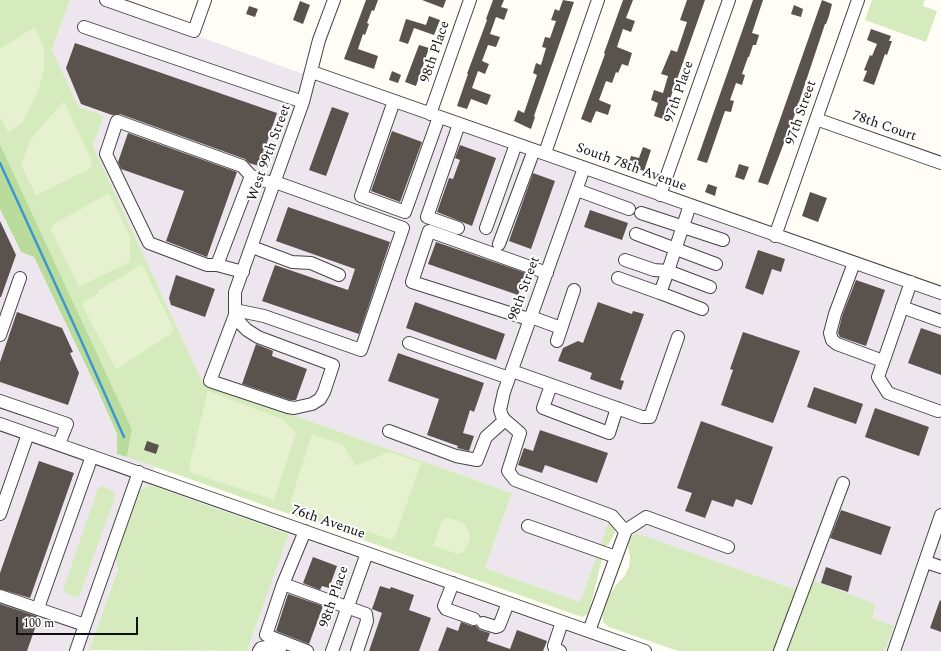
<!DOCTYPE html>
<style>
body{margin:0}
#map{position:relative;width:941px;height:651px;overflow:hidden;background:#fffdf5;font-family:Spectral,serif}
canvas{display:block}
.scale{position:absolute;left:16px;top:617px;width:122px;height:18px;box-sizing:border-box;border:2px solid #111;border-top:0;padding-left:5px;font-size:12px;line-height:14px;white-space:nowrap;color:#111;-webkit-text-stroke:3px #fff;paint-order:stroke}
</style>
<div id="map">
<canvas width="941" height="651"></canvas>
<div class="scale">100 m</div>
</div>
<script>
const c = document.querySelector('canvas').getContext('2d');
c.lineJoin = 'round';
function paint(path, color) {
  c.fillStyle = color;
  c.fill(path, 'evenodd');
}
function toPath(rows) {
  const path = new Path2D();
  for (const r of rows) {
    path.moveTo(r[0], r[1]);
    for (let i = 2; i < r.length; i += 2) path.lineTo(r[i], r[i + 1]);
  }
  return path;
}
function trace(path, color, width, dash) {
  c.strokeStyle = color;
  c.lineWidth = width;
  c.lineCap = dash ? 'butt' : 'round';
  c.setLineDash(dash || []);
  c.stroke(path);
}
function write(font, color, halo, rows, align = 'center') {
  c.font = font + ' Spectral,serif';
  c.lineWidth = 4;
  c.setLineDash([]);
  c.textBaseline = 'middle';
  c.strokeStyle = halo;
  c.fillStyle = color;
  for (const [text, x, y, turn = 0] of rows) {
    c.save();
    c.translate(x, y);
    c.rotate((+turn || 0) * Math.PI / 180);
    c.textAlign = isNaN(turn) ? turn : align;
    if (halo) c.strokeText(text, 0, 0);
    c.fillText(text, 0, 0);
    c.restore();
  }
}
paint(toPath([
 [70,0,97,0,415,114,941,298,941,651,884,651,893,626,872,618,876,605,806,593,609,524,580,602,485,568,512,493,203,383,93,146,104,116,79,107,52,50],
 [0,209,20,251,34,257,98,391,117,434,117,453,155,467,150,485,139,491,115,557,118,568,89,650,91,651,0,651],
 [289,534,622,651,247,651]
]), '#eee6ef');
paint(toPath([
 [0,0,70,0,52,50,79,107,104,116,93,146,203,383,512,493,485,568,580,602,597,555,602,559,589,612,587,615,582,617,127,457,132,429,0,144],
 [872,0,925,0,923,6,937,11,926,42,865,20],
 [150,485,289,534,247,651,89,650,118,569,115,557,125,524,139,491],
 [103,486,113,491,115,495,114,500,80,594,78,597,74,597,65,592,63,590,64,587,98,488],
 [608,523,615,526,615,533,609,543,605,547,600,548],
 [636,533,797,590,773,651,678,651,609,627,603,622,603,612,609,596,616,585,624,577,629,567,630,557,628,548,630,537],
 [811,580,876,604,872,618,894,626,884,651,786,651]
]), '#d5ebbd');
paint(toPath([
 [0,144,132,429,127,457,117,454,117,434,98,391,34,257,21,252,0,209]
]), '#b9dc9c');
paint(toPath([
 [35,27,44,48,44,68,38,91,22,123,8,132,0,117,0,49],
 [62,103,65,104,92,161,90,169,36,195,21,165,30,140],
 [109,193,130,237,130,262,79,287,51,230,54,224],
 [142,264,173,328,171,334,116,369,83,307,84,302,99,293,98,291],
 [208,391,282,419,296,433,274,500,192,473,189,468],
 [312,434,343,445,356,466,389,452,421,463,395,537,391,540,290,503],
 [447,518,459,521,465,525,469,531,470,538,468,545,464,551,459,554,433,546,442,520]
]), '#e6f2cf');
trace(toPath([
 [0,163,80,338,124,437]
]), '#3f96cf', 2.5);
paint(toPath([
 [366,0,378,0,374,11,372,10,367,23,369,24,365,35,363,34,358,49,378,56,374,69,344,59],
 [422,0,446,0,443,8],
 [493,0,504,0,501,7,508,9,504,20,496,17,490,34,500,37,496,47,488,45,482,61,489,64,485,74,478,71,472,88,491,95,487,105,471,99,467,109,457,106,468,74,467,74,487,20,486,19],
 [563,0,574,2,534,116,535,117,531,129,514,121,518,110,524,113,537,75,533,73,536,63,541,65,546,48,542,47,545,37,550,38,556,21,551,20,555,9,559,11],
 [623,0,633,0,626,18,635,21,631,32,623,29,617,47,632,53,628,66,622,64,618,73,616,72,612,83,606,81,599,100,611,105,608,115,596,111,591,123,581,119,605,54,604,53],
 [687,0,705,0,663,119,654,116,658,103,651,100,654,90,663,93,668,76,661,74,671,50,677,52,687,22,680,20],
 [753,0,763,0,752,33,759,35,756,45,753,45,749,57,748,57,742,74,745,75,742,85,736,83,730,100,734,101,731,112,725,111,707,163,697,160],
 [822,0,832,4,829,16,826,24,825,24,795,114,768,185,758,182],
 [300,1,310,5,303,24,293,20],
 [794,5,803,9,801,17,791,14],
 [249,6,258,9,255,17,246,14],
 [429,16,440,20,434,35,414,28,408,44,399,41,406,19,426,25],
 [871,29,891,36,889,41,892,41,887,55,885,54,874,85,863,81,867,71,864,70,870,55,872,56,877,44,867,40],
 [75,43,277,113,259,166,249,163,245,159,120,114,112,115,81,104,66,68],
 [419,45,429,48,416,86,405,82],
 [392,71,401,75,398,83,389,80],
 [332,107,349,113,326,176,309,170],
 [392,131,422,142,400,202,371,191],
 [128,133,237,172,207,257,166,241,184,191,121,169,118,162],
 [460,145,496,158,472,226,437,212,449,178,453,179,460,160,455,158],
 [643,147,651,150,644,171,628,166,631,156,639,158],
 [739,164,749,167,744,180,735,177],
 [533,173,555,181,531,249,509,241],
 [708,184,717,187,715,196,705,192],
 [810,192,827,198,818,222,802,216],
 [288,207,390,242,359,334,262,301,275,265,348,290,355,269,276,241],
 [590,210,628,223,622,240,584,227],
 [0,221,16,255,1,297,0,297],
 [436,242,526,273,518,295,428,264],
 [758,250,785,259,781,272,772,269,763,295,745,288],
 [176,275,215,289,205,317,171,305,169,298],
 [856,280,885,290,866,346,840,337,838,333,842,316],
 [415,302,505,334,496,360,406,328],
 [598,302,632,314,633,311,644,314,620,380,624,381,621,390,590,379,592,373,558,361,563,348,578,341,583,343],
 [17,312,62,328,73,352,70,353,79,373,68,405,0,382,0,362],
 [921,328,941,335,941,375,908,363],
 [743,332,800,351,773,423,721,405,733,370,730,369],
 [256,344,273,351,272,356,307,369,296,400,290,400,242,384],
 [398,353,484,383,474,412,470,410,463,433,474,436,469,451,457,448,458,446,427,435,439,399,388,381],
 [814,387,863,404,856,424,807,407],
 [875,408,929,427,919,456,865,437],
 [701,421,773,447,752,505,736,499,733,507,712,500,705,518,685,511,692,493,677,488],
 [540,430,608,453,597,483,545,465,542,473,518,465,524,448,533,451],
 [147,441,159,445,156,454,144,450],
 [39,461,74,473,30,598,0,589,0,573],
 [841,510,891,527,881,555,830,538],
 [313,557,337,566,329,588,322,586,320,590,303,583],
 [826,567,852,576,848,592,821,583],
 [380,586,390,589,391,587,414,595,409,610,431,618,419,651,369,651,382,613,372,609],
 [288,594,323,606,309,644,276,631],
 [940,600,941,601,941,632,930,628],
 [0,604,39,617,27,651,0,651],
 [461,622,472,626,476,626,480,630,490,633,487,641,510,649,517,630,547,641,543,651,438,651,447,627,458,631]
]), '#5a524d');
const minor = toPath([
 [106,0,194,31,205,0],
 [84,27,303,102],
 [312,72,941,293],
 [394,101,361,196,405,212,439,117],
 [430,114,470,0],
 [816,119,941,163],
 [545,153,598,0],
 [584,168,504,392,500,410,502,416,505,420,520,433,508,471,515,480,612,516,625,531],
 [577,190,629,209],
 [660,195,729,0],
 [690,205,668,271,710,287],
 [641,213,723,240],
 [458,228,427,217,459,124],
 [486,228,516,144],
 [636,234,716,264],
 [775,236,858,0],
 [499,244,534,150],
 [252,247,292,262,311,263,339,275],
 [625,260,654,270,668,271,660,293,702,309],
 [854,263,835,314,830,333,832,340,837,344,883,361],
 [217,265,207,265,149,243,106,154,117,121,242,166,251,176],
 [243,272,217,265,251,176,274,184],
 [547,273,429,231,412,282,525,318,531,317,561,328],
 [618,278,660,293],
 [911,282,878,377,888,393,938,411],
 [902,307,941,321],
 [235,310,264,316,361,350,403,228,275,182],
 [235,315,241,324,247,330,258,337,333,365,324,392,320,399,312,404,294,408,288,407,210,381,235,315],
 [235,315,235,292,303,102,319,40,334,0],
 [0,335,20,278],
 [557,341,574,290],
 [409,343,509,378],
 [512,371,642,417,650,417,678,337],
 [551,385,543,408,609,433,617,408],
 [0,401,67,424,59,444],
 [0,424,645,651],
 [389,431,456,456,477,460,486,437,505,420],
 [0,514,28,434],
 [528,526,616,557],
 [305,531,283,584,266,635,307,651],
 [926,562,941,567],
 [453,583,444,606,446,609,474,619],
 [283,584,366,614,367,621,357,651],
 [0,596,85,625,139,472],
 [38,608,92,456],
 [483,623,496,627,499,626,508,603],
 [589,631,626,530,646,517,728,547],
 [76,651,85,625],
 [259,651,261,648,266,647,280,651],
 [332,651,367,553],
 [560,651,555,649,554,646,562,622],
 [780,651,843,483],
 [894,651,941,515]
]);
trace(minor, '#444', 14);
trace(minor, '#fff', 12);
write('14px', '#111', '#fff', [
 ["98th Place",436,52,-71],
 ["97th Place",680,92,-71],
 ["97th Street",802,113,-71],
 ["78th Court",884,127,19],
 ["West 99th Street",270,153,-70],
 ["South 78th Avenue",631,168,20],
 ["98th Street",525,289,-70],
 ["76th Avenue",328,523,19],
 ["98th Place",335,597,-71]
]);
</script>
